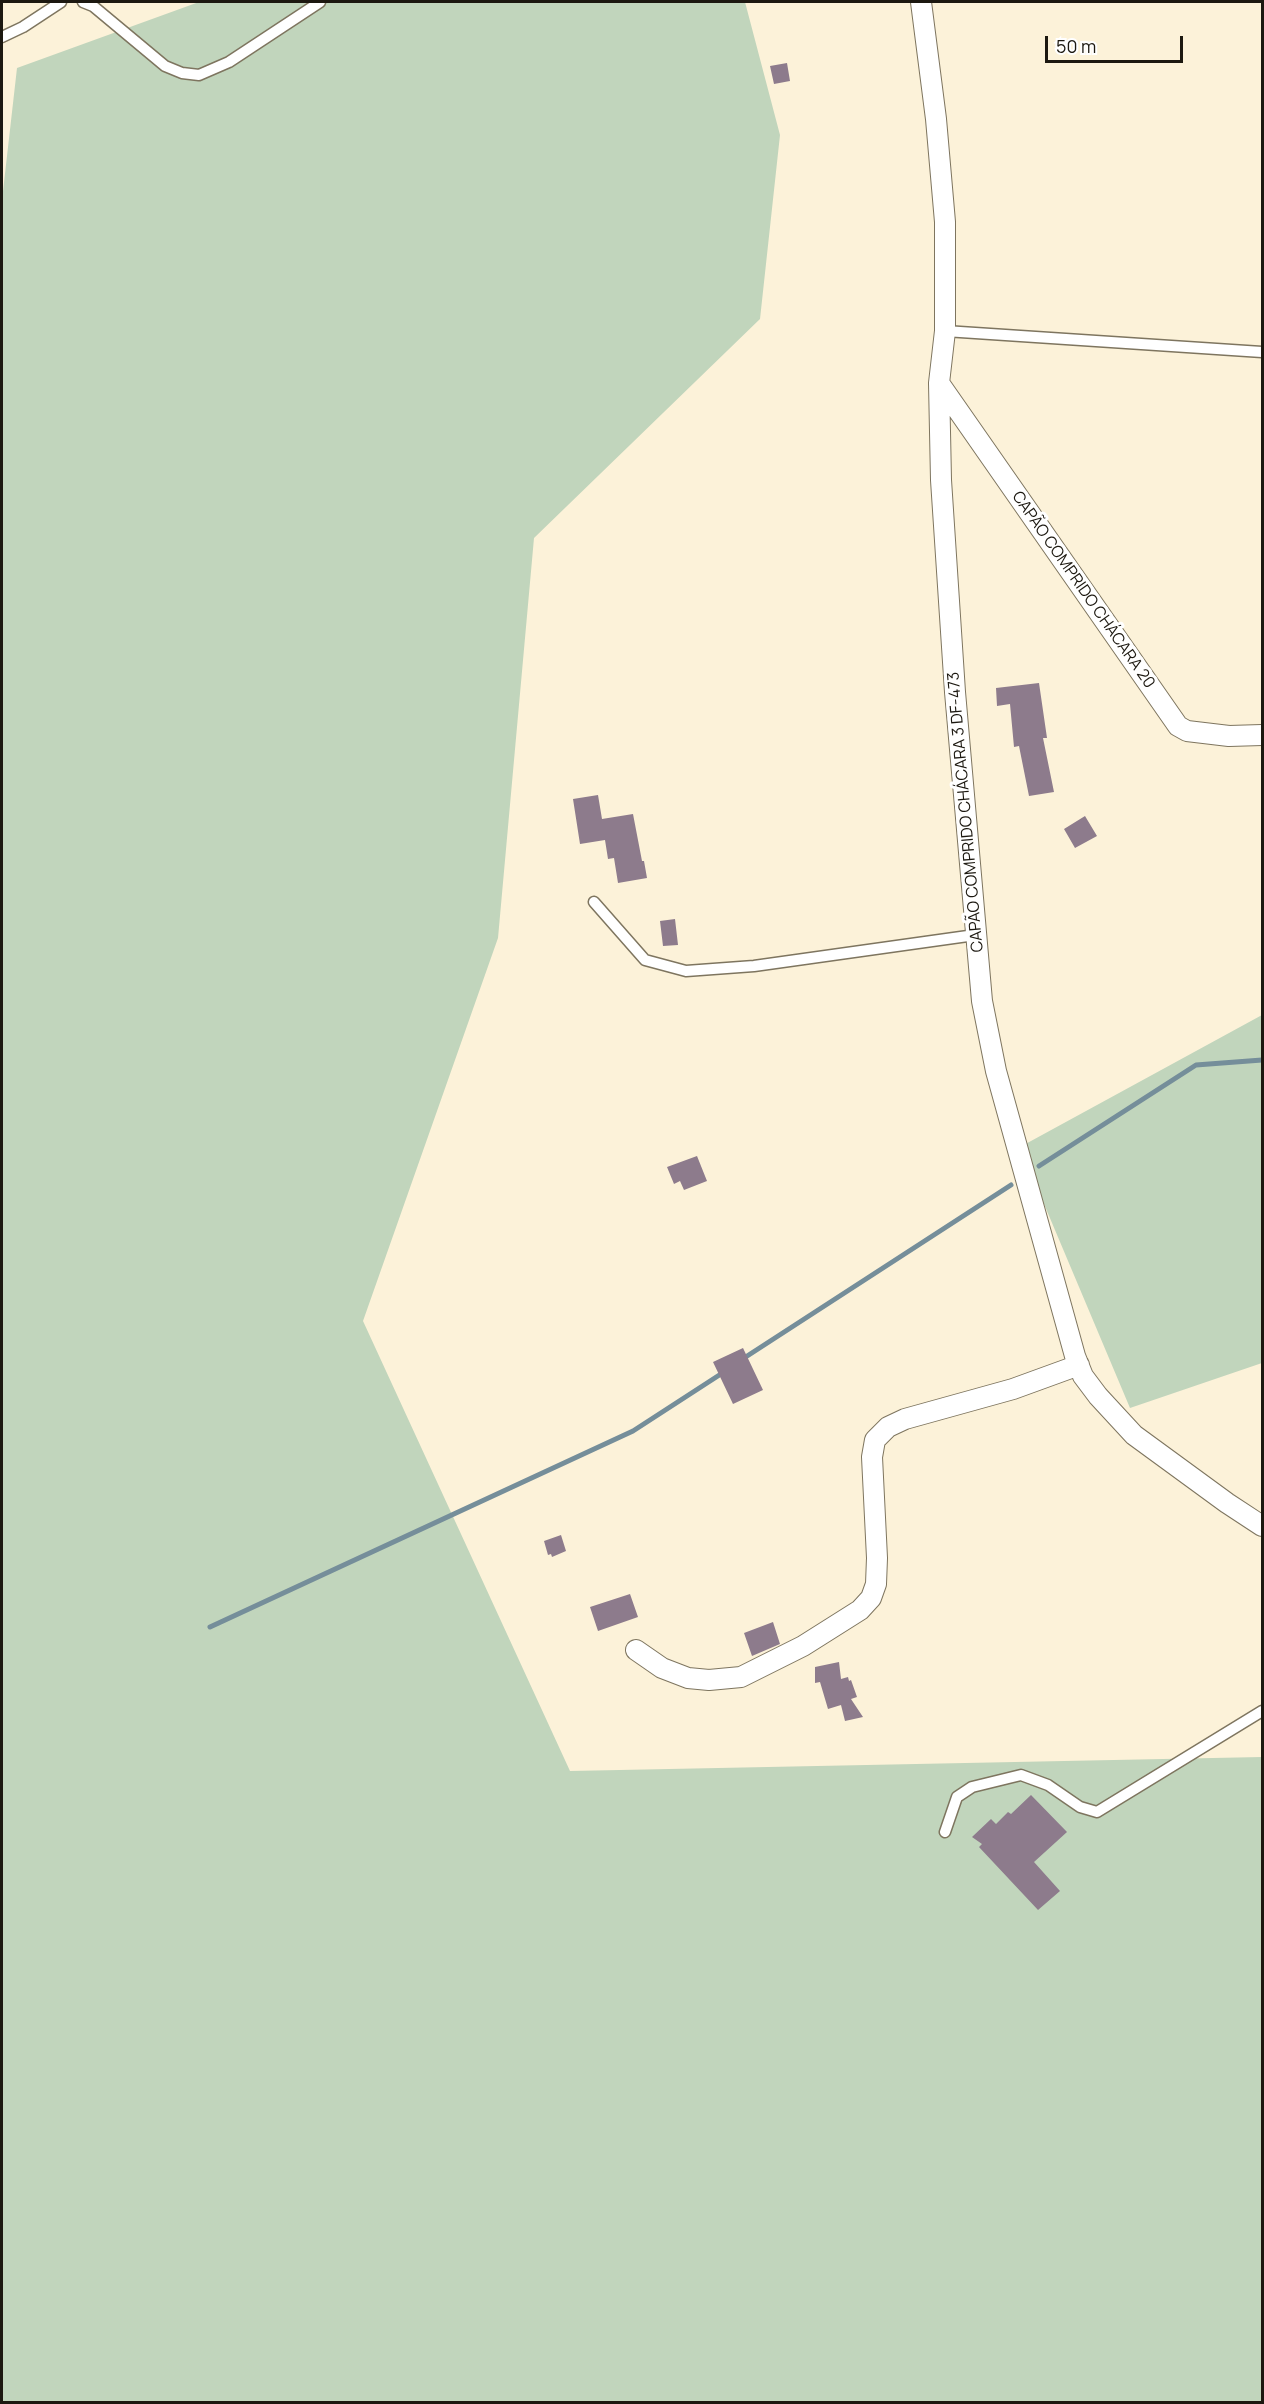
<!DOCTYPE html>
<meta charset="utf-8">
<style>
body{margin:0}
#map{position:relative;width:1264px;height:2404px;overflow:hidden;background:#fcf2d9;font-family:Manrope,sans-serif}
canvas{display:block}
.frame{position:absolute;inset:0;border:3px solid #1c1810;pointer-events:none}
.scale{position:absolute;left:1045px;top:36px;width:138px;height:27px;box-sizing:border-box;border:3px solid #1c1810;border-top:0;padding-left:8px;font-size:18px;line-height:21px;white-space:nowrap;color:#1c1810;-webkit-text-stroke:4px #fff;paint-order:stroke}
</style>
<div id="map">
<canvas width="1264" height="2404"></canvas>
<div class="frame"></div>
<div class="scale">50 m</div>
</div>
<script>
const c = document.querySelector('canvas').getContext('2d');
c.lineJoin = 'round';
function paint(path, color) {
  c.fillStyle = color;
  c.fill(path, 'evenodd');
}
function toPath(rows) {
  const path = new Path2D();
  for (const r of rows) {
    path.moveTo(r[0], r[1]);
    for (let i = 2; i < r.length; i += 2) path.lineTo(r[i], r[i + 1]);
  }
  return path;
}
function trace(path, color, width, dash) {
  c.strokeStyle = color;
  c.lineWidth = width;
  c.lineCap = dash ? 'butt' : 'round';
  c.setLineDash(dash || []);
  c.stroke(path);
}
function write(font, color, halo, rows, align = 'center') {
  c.font = font + ' Manrope,sans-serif';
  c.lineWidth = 6;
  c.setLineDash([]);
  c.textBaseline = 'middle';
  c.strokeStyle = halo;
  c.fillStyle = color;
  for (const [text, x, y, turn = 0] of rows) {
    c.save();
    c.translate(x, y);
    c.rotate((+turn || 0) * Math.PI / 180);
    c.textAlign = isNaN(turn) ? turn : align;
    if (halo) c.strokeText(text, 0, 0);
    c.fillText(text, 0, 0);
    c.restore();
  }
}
paint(toPath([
 [199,2,745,2,780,135,760,319,534,538,498,938,363,1321,570,1771,1262,1757,1262,2402,2,2402,2,200,17,68],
 [1262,1015,1262,1363,1130,1408,1020,1147]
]), '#c1d5bc');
trace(toPath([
 [1039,1166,1196,1065,1262,1060],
 [741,1360,1011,1185],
 [210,1627,633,1431,724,1372]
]), '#758e9a', 5);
paint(toPath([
 [787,63,790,81,774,84,770,66],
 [1039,683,1047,738,1043,738,1054,792,1029,796,1019,746,1014,747,1010,704,997,706,996,688],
 [598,795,602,819,633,814,642,861,644,861,647,878,618,883,614,858,608,859,605,840,580,844,573,799],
 [1085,816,1097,836,1075,848,1064,829],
 [675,919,678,945,663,946,660,921],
 [697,1156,707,1181,684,1190,680,1181,674,1184,667,1167],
 [743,1348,763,1390,733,1404,713,1362],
 [561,1535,566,1551,552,1557,551,1554,548,1555,544,1541],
 [630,1594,638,1617,598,1631,590,1607],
 [773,1622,780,1644,752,1656,744,1633],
 [839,1662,841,1679,848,1677,849,1681,851,1680,857,1697,851,1699,863,1717,845,1721,841,1705,828,1709,820,1682,815,1683,815,1667],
 [1031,1795,1067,1832,1034,1862,1060,1891,1038,1910,979,1847,982,1844,972,1837,991,1819,996,1824,1008,1812,1011,1814]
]), '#8d7b8c');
const lane = toPath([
 [83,2,93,6,165,66,182,73,199,75,229,62,320,2],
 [2,37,23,27,61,2],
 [945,331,1262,352],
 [594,902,645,960,686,971,754,966,975,935],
 [945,1832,957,1797,972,1787,1021,1775,1048,1785,1080,1807,1097,1812,1262,1711]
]);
const street = toPath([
 [921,2,936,119,945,222,945,331,939,383,941,480,955,692,982,1001,996,1071,1075,1356,1083,1376,1098,1396,1134,1435,1227,1503,1262,1526],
 [939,383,1178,726,1187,731,1229,736,1262,735],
 [636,1650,662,1668,688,1678,709,1680,741,1677,803,1646,860,1610,871,1598,876,1584,877,1558,872,1457,875,1440,888,1427,905,1419,1013,1389,1079,1365]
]);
trace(lane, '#7e755f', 13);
trace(street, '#7e755f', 22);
trace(lane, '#fff', 10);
trace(street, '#fff', 20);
write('16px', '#1c1810', '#fff', [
 ["CAPÃO COMPRIDO CHÁCARA 20",1083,590,55],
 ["CAPÃO COMPRIDO CHÁCARA 3 DF-473",966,812,-95]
]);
</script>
